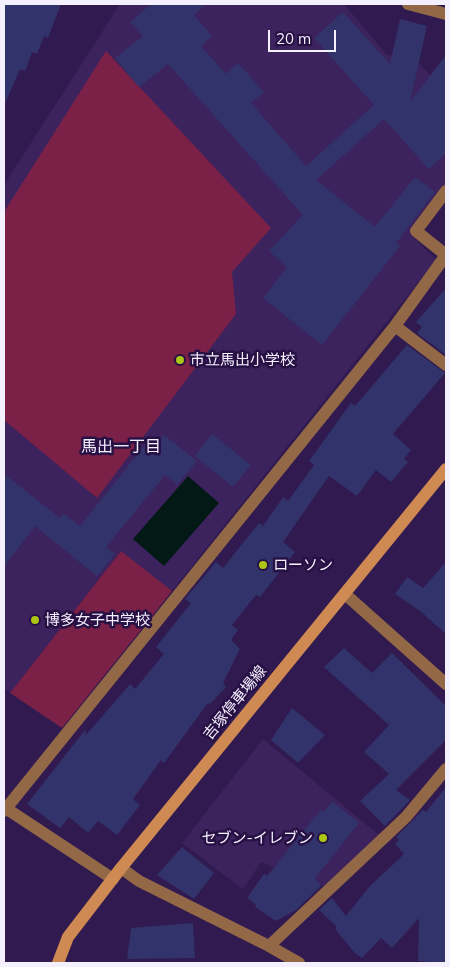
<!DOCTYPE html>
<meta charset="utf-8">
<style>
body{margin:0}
#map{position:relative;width:450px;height:967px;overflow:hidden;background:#301a50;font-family:Mulish,sans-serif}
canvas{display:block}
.frame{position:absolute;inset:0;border:5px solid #f4f0fe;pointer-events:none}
.scale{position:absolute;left:268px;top:30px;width:68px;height:22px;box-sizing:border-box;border:2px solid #f4f0fe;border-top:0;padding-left:6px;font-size:15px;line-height:18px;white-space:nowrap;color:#f4f0fe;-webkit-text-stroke:4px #271044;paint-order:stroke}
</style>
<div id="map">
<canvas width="450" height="967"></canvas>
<div class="frame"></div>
<div class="scale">20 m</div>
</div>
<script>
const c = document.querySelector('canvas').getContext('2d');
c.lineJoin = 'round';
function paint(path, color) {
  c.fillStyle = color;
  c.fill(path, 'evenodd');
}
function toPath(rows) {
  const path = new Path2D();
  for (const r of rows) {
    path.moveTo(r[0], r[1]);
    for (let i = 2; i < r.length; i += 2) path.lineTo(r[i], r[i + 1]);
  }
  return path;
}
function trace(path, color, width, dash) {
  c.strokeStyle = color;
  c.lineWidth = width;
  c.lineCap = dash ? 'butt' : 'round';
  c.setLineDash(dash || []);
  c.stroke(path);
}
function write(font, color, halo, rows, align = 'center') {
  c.font = font + ' Mulish,"Noto Sans JP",sans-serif';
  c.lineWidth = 5;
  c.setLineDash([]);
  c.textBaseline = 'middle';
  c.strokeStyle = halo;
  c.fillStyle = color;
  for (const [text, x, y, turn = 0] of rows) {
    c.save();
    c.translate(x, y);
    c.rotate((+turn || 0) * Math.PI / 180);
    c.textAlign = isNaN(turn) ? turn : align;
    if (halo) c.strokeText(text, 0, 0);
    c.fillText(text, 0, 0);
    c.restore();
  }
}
paint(toPath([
 [120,4,344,4,387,55,414,58,441,87,433,96,446,109,446,185,410,234,436,260,172,591,120,552,10,693,4,688,4,185],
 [263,739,380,836,324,887,261,862,243,889,182,843]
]), '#3c235e');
paint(toPath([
 [106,51,271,228,232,272,236,314,97,498,4,420,4,212],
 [121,551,172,591,62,728,10,693]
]), '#7b2046');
paint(toPath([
 [188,476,219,503,164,566,133,539]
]), '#021915');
paint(toPath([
 [4,4,61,4,48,38,44,36,37,54,32,52,25,71,20,69,4,106],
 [151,4,206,4,194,15,212,36,201,46,226,74,238,63,264,92,251,103,306,166,374,105,314,38,343,12,390,64,400,19,427,26,410,102,446,55,446,153,429,169,384,119,316,180,375,227,415,177,435,192,396,243,400,246,322,345,263,298,287,267,269,251,303,215,168,64,139,87,115,58,143,36,130,22],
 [446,288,446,355,417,333,422,327,416,322],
 [407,345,445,373,393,434,411,450,404,459,408,462,391,482,376,470,357,496,329,476,283,542,295,552,260,597,256,595,232,625,238,630,231,640,240,649,223,683,226,687,210,704,208,703,164,763,161,760,133,799,140,805,117,835,98,821,88,833,69,817,60,828,27,804,85,730,86,735,130,684,135,689,164,654,156,647,191,603,185,599,216,562,223,568,259,523,263,526,283,497,288,501,314,465,309,461,351,403,355,406],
 [212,434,251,465,233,487,195,456],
 [164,435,197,461,177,485,165,475,106,547,115,554,97,576,35,526,4,567,4,474,60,518,63,513,80,526,145,445,151,450],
 [446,562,446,634,420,611,395,594,407,577,423,588],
 [344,648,372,673,392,653,446,706,446,740,396,790,410,800,385,826,360,801,389,774,364,752,389,725,324,667],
 [292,708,325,735,298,763,271,740],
 [446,787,446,963,418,961,419,918,392,948,381,938,362,958,355,953,335,929,337,927,319,910,332,898,346,916,369,887,404,854,395,844,399,840,396,837,423,810,426,812],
 [332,801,359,823,315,878,321,886,296,910,276,921,255,907,256,905,247,898,264,874,267,876,321,810,324,812],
 [182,847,214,873,194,899,157,875],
 [193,923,195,958,127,959,131,928]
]), '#31336a');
trace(toPath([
 [408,4,446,14],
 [395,326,446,255,416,231,446,191],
 [345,594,446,684],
 [4,807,113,879],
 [4,811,395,326,446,365],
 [121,868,139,881,269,946],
 [299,963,269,946,406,817,446,769]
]), '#926846', 12);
trace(toPath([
 [58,963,68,937,121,868,446,469]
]), '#ce8a52', 12);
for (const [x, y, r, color] of [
 [180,360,5,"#abc615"],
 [263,565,5,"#abc615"],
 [35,620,5,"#abc615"],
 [323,838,5,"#abc615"]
]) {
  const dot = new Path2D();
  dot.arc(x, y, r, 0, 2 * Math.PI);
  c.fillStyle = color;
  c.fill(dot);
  trace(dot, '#271044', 2);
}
write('15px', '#f4f0fe', '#271044', [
 ["市立馬出小学校",190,360],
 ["ローソン",273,565],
 ["博多女子中学校",45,620],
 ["セブン-イレブン",313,838,"right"]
], 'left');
write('15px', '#f4f0fe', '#271044', [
 ["吉塚停車場線",235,703,-51]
]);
write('16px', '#f4f0fe', '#271044', [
 ["馬出一丁目",121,447]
]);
</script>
